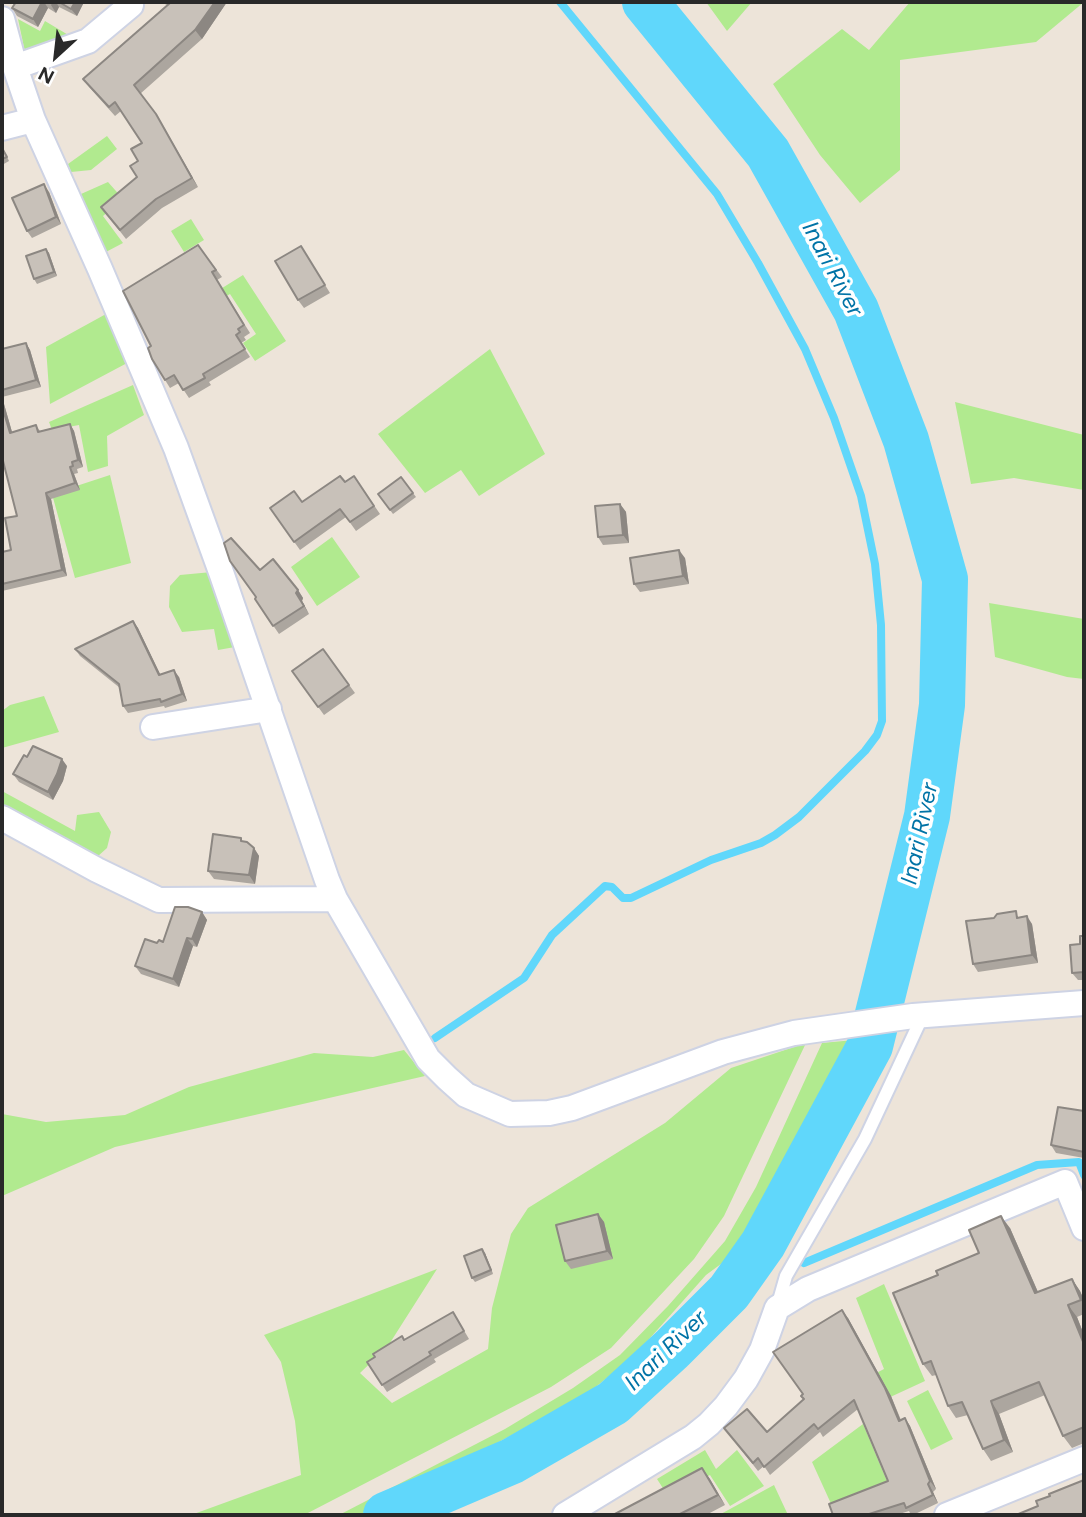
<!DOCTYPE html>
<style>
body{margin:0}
#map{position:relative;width:1086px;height:1517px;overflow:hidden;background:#ede4d9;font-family:Figtree,sans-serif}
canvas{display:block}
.frame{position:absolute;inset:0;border:4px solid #292929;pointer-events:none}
.north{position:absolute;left:21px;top:21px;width:70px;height:70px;-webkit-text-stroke:5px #fff;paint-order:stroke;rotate:207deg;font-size:19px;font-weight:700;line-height:28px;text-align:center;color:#292929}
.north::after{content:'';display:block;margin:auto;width:24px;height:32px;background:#292929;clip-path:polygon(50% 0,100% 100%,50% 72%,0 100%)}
</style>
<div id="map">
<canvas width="1086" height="1517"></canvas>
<div class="frame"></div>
<div class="north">N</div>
</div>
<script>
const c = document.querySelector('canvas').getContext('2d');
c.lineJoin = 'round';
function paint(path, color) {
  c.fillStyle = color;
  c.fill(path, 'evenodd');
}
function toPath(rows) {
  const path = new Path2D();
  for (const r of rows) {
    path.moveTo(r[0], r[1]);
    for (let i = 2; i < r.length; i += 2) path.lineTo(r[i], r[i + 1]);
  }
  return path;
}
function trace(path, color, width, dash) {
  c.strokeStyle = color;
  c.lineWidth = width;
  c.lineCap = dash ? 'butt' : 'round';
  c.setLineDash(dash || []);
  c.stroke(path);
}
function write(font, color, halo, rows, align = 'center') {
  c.font = font + ' Figtree,sans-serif';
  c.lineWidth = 7;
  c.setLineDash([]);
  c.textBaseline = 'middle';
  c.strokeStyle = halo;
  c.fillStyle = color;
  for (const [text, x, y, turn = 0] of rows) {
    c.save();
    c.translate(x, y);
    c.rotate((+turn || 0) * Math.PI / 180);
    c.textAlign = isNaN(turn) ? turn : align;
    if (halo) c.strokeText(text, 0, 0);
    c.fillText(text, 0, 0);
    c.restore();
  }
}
paint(toPath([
 [706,2,752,2,727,31],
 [910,2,1084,2,1036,42,900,60,900,170,860,203,820,155,773,84,842,29,869,50],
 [18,19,40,31,45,21,70,36,25,52],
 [107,136,117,149,91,170,71,172,68,164],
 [108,182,123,199,103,216,123,243,104,253,81,194],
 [191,219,204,240,184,252,171,231],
 [243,275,286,341,255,361,243,343,256,334,230,294,199,312,195,305],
 [106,314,129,362,50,404,46,347],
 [490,349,545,454,479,496,461,470,425,493,378,434],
 [133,385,144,415,107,436,108,466,88,472,79,425,52,430,49,422],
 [955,402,1084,435,1084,490,1014,478,971,484],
 [110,475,131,563,75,578,52,494],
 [332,537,360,577,317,606,291,567],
 [212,572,235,647,218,650,214,629,182,632,169,607,170,586,180,575],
 [989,603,1084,619,1084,679,1067,677,995,657],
 [44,696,59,732,2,748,2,711,10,705],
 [2,791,75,831,77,815,99,812,111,832,107,848,97,857,2,807],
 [865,1039,865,1045,748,1244,706,1275,635,1355,592,1390,512,1435,359,1515,339,1515,505,1429,573,1388,620,1355,668,1306,725,1241,756,1187,822,1043],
 [806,1043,724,1216,694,1259,611,1348,551,1387,304,1515,191,1515,301,1475,295,1421,281,1362,264,1335,437,1269,388,1346,360,1373,392,1403,488,1349,492,1308,511,1234,528,1208,665,1123,731,1068],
 [404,1050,425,1076,115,1147,2,1196,2,1114,46,1122,125,1115,189,1087,314,1053,373,1057],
 [884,1284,925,1381,873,1405,861,1381,884,1369,856,1298],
 [928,1390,953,1439,931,1450,907,1401],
 [863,1424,889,1486,833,1508,812,1462],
 [705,1450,716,1469,737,1450,764,1486,730,1506,710,1475,668,1496,657,1479],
 [774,1485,788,1515,719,1515]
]), '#b1ea8f');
trace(toPath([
 [435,1038,524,978,552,935,605,886,612,887,623,898,631,898,711,860,761,843,775,835,799,817,865,751,877,735,882,721,881,625,875,564,861,496,834,418,805,349,758,263,717,194,560,2],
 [804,1263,1037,1165,1079,1162,1084,1175]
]), '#60d7fb', 8);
trace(toPath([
 [386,1515,512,1461,613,1403,672,1349,729,1292,763,1244,870,1046,927,816,942,705,945,579,906,440,856,310,768,153,645,2]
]), '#60d7fb', 46);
const service = toPath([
 [778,1304,786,1276,865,1139,923,1015]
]);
const minor = toPath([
 [2,19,15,67,33,120,100,269,176,448,222,575,327,880,335,899,417,1040,428,1059,447,1078,466,1095,510,1114,549,1113,572,1108,723,1052,794,1033,913,1016,1084,1003],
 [15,67,88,41,131,5],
 [2,128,33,120],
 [153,727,269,709],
 [2,818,97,870,159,900,335,899],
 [565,1515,693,1437,709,1424,726,1406,746,1379,762,1350,777,1308,808,1289,1065,1182,1084,1228],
 [947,1515,1084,1459]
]);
trace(service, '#ced3e4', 16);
trace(minor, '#ced3e4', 28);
trace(service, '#fff', 12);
trace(minor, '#fff', 24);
paint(toPath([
 [16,2,84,2,77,16,59,7,56,13,48,8,38,27,17,16,12,8],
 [161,2,227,2,202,39,140,94,162,124,198,187,162,208,126,239,101,207,137,177,138,161,142,143,121,111,115,116,90,88,83,79,167,5],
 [2,146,9,161,2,165],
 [49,192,61,224,32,238,27,231],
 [198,245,222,277,217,280,250,333,244,337,246,340,241,343,250,357,209,382,211,385,189,398,179,383,170,388,165,380,151,346],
 [301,246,330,293,304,308,298,300],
 [46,249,49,253,57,276,37,284,34,279],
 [26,343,30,350,41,387,2,397,12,432,36,425,40,431,70,424,74,431,83,467,77,469,78,473,74,474,80,490,51,499,67,576,2,591,2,552,11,550,17,516,2,457,2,349],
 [354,476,380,514,356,531,346,517,300,550,270,508,302,502,345,482],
 [401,477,416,497,393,514,378,494],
 [620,504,626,512,629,543,603,545,598,537],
 [685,558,689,584,640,592,634,584],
 [260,570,298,590,303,598,302,601,309,614,279,634,255,599,256,597],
 [133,621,138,628,160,675,179,677,187,701,165,708,164,706,128,713,123,706,120,688,80,656,75,649],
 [323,649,355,693,324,715,292,671],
 [67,766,63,781,53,800,19,782,13,774],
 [241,838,243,842,254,848,259,856,255,884,214,879,208,871],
 [202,912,207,920,197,947,193,946,179,987,141,974,135,966,157,943,163,942],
 [1020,918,1032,924,1038,963,978,972,973,964],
 [1084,936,1084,980,1078,980,1072,973,1080,944],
 [1084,1111,1084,1158,1056,1153,1051,1145],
 [598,1214,604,1222,613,1259,571,1269,565,1261],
 [1010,1228,1038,1292,1072,1279,1080,1291,1084,1300,1084,1314,1077,1317,1084,1335,1084,1443,1072,1448,1063,1436,1045,1395,999,1414,1013,1452,991,1461,983,1449,968,1415,956,1418,948,1406,936,1375,932,1376,923,1364,938,1275,979,1253],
 [485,1253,493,1274,475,1282,472,1278],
 [453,1312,469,1339,434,1359,436,1362,387,1392,367,1362,404,1340],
 [848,1318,891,1396,901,1420,905,1418,910,1426,936,1489,933,1492,938,1503,913,1515,911,1515,909,1511,896,1515,833,1515,888,1481,858,1409,823,1437,820,1432,770,1475,764,1466,758,1471,724,1428,767,1432,804,1400,801,1396],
 [702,1468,725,1505,706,1515,613,1515]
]), '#aca69f');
paint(toPath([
 [42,2,44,2,48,8,38,27,33,19],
 [53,2,56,2,59,7,56,13,51,5],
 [75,2,84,2,77,16,71,9],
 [215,2,227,2,202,39,195,30],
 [156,114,162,124,198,187,192,178],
 [44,184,49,192,61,224,56,217],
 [46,249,49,253,57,276,54,272],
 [26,343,30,350,41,387,36,380],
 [2,397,14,439,10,433,2,406],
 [70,424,74,431,83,467,78,460],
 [70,467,74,474,80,490,75,483],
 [46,493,51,499,67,576,62,570],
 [620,504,626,512,629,543,623,535],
 [679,550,685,558,689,584,683,576],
 [298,590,303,598,302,601,309,614,296,593],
 [133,621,138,628,164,682,159,675],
 [174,670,179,677,187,701,182,694],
 [62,759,67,766,63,781,53,800,48,792],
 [254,848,259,856,255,884,249,875],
 [202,912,207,920,197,947,192,939],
 [1027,916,1032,924,1038,963,1032,955],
 [187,938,193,946,179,987,173,979],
 [598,1214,604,1222,613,1259,607,1251],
 [1001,1216,1010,1228,1044,1306,1035,1293],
 [482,1249,485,1253,493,1274,491,1270],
 [1072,1279,1080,1291,1084,1300,1084,1305,1081,1300],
 [1068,1305,1077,1317,1084,1335,1084,1344],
 [842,1310,848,1318,891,1396,904,1429,899,1421],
 [991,1401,999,1414,1013,1452,1004,1440],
 [905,1418,910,1426,936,1489,930,1481],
 [702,1468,710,1479,725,1505,718,1495],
 [928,1484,933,1492,938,1503,933,1495]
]), '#8c8782');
const building = toPath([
 [16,2,42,2,33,19,12,8,16,2],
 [59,2,75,2,71,9,59,2],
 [168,2,215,2,195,30,134,85,156,114,192,178,156,199,120,230,101,207,137,177,130,166,138,161,131,149,142,143,115,102,109,107,83,79,170,3,168,2],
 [2,148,7,157,2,159,2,148],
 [44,184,56,217,27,231,12,198,44,184],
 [198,245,216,270,212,272,244,325,238,329,240,332,236,335,245,349,203,374,205,378,183,390,174,375,165,380,152,359,148,348,151,346,123,291,198,245],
 [301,246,325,285,298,300,275,261,301,246],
 [46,249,54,272,34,279,26,256,46,249],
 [26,343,36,380,2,390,2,349,26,343],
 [2,406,10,433,36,425,38,432,70,424,78,460,72,462,73,466,70,467,75,483,46,493,62,570,2,584,2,552,11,550,5,518,17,516,2,457,2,406],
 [340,476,345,482,354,476,374,506,350,522,340,509,294,542,270,508,294,491,302,502,340,476],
 [401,477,413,493,390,510,378,494,401,477],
 [620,504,623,535,598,537,595,506,620,504],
 [231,538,260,570,273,559,298,590,296,593,304,606,273,626,255,599,256,597,230,561,224,543,231,538],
 [679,550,683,576,634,584,630,558,679,550],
 [133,621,159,675,174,670,182,694,161,702,160,699,123,706,119,684,75,649,133,621],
 [323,649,349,685,318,707,292,671,323,649],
 [33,746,62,759,57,774,48,792,13,774,24,755,27,757,33,746],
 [213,834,241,838,241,841,247,842,254,848,249,875,208,871,213,834],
 [175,907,188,907,202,912,192,939,187,938,173,979,135,966,145,939,157,943,159,940,163,942,175,907],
 [1016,911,1017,918,1027,916,1032,955,973,964,966,921,994,918,997,914,1016,911],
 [1080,936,1084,936,1084,972,1072,973,1070,945,1080,944,1080,936],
 [1058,1107,1084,1111,1084,1152,1051,1145,1058,1107],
 [598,1214,607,1251,565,1261,556,1225,598,1214],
 [1001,1216,1035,1293,1072,1279,1081,1300,1068,1305,1084,1344,1084,1427,1063,1436,1039,1382,991,1401,1004,1440,983,1449,962,1402,948,1406,931,1361,923,1364,893,1293,938,1275,936,1271,979,1253,969,1230,1001,1216],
 [482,1249,491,1270,472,1278,464,1256,482,1249],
 [842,1310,885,1388,899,1421,905,1418,930,1481,928,1484,933,1495,906,1508,904,1503,866,1515,833,1515,829,1504,888,1481,854,1400,818,1429,814,1424,764,1467,758,1458,753,1463,724,1428,747,1409,767,1432,804,1399,801,1396,803,1394,773,1352,842,1310],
 [453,1312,464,1331,429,1352,431,1355,382,1385,367,1362,375,1357,373,1354,402,1336,404,1340,453,1312],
 [702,1468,718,1495,678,1515,613,1515,702,1468],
 [1084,1480,1084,1515,1016,1515,1038,1506,1036,1501,1050,1496,1049,1494,1084,1480]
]);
paint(building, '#c8c1b9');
trace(building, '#8c8782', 2);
write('italic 23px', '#0073a6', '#fff', [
 ["Inari River",832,269,62],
 ["Inari River",920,834,-78],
 ["Inari River",666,1351,-44]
]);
</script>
